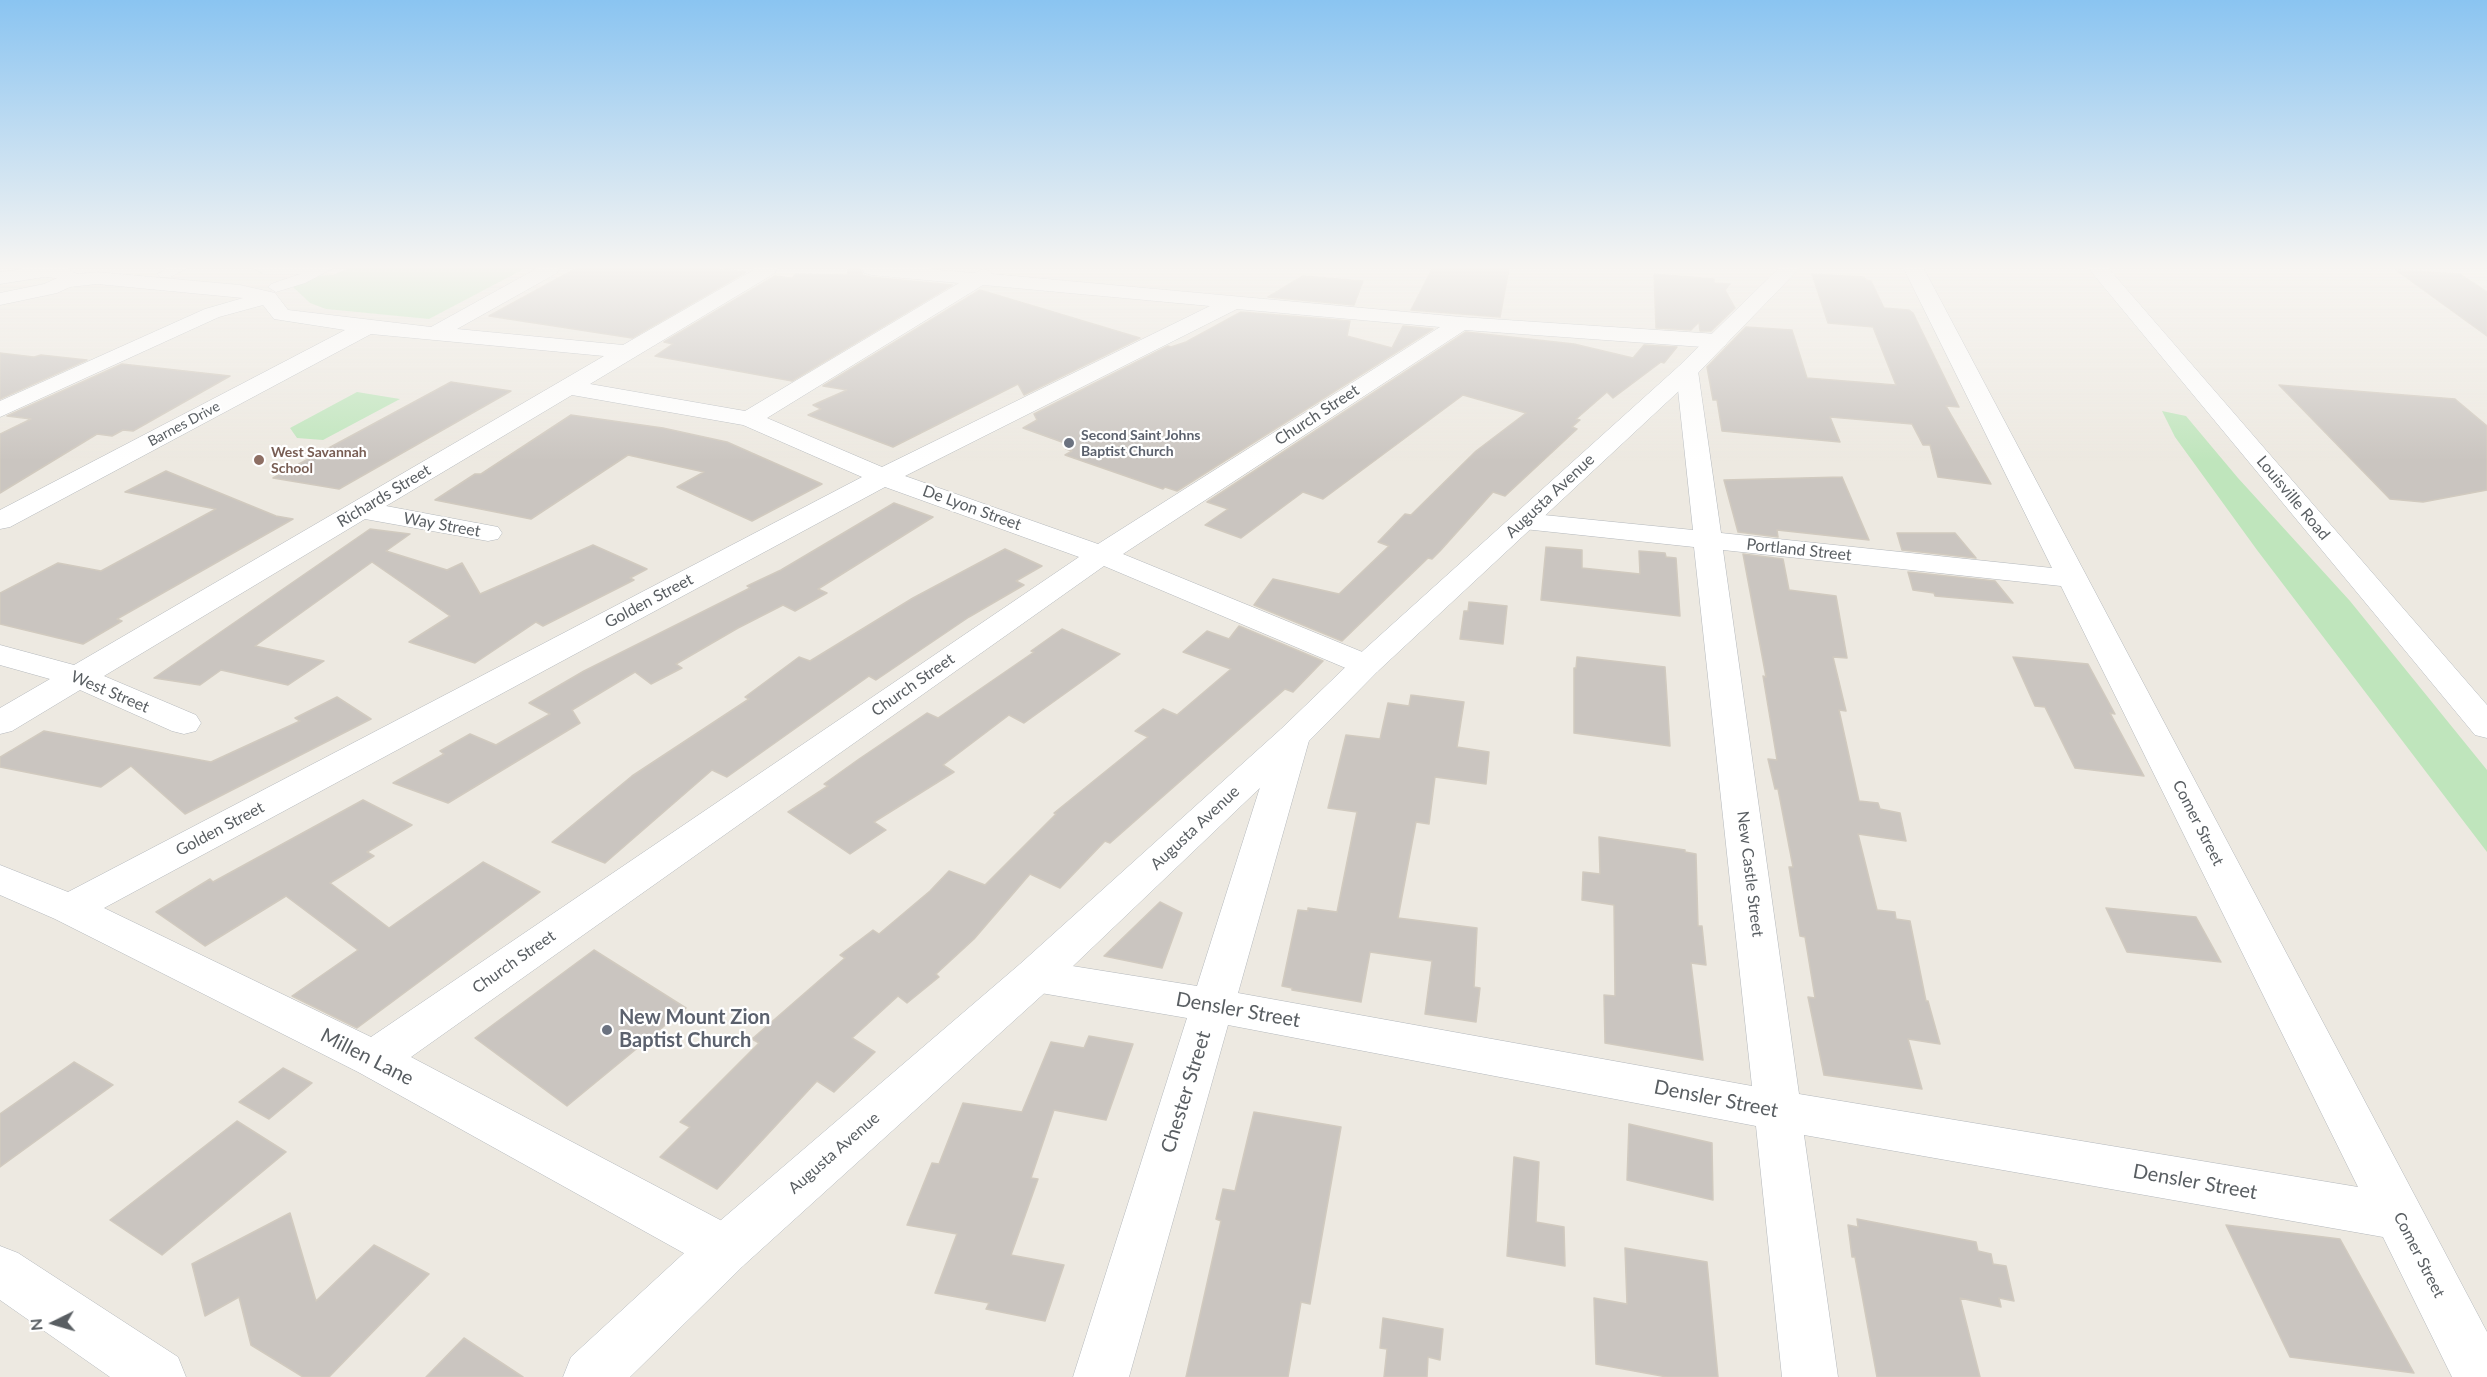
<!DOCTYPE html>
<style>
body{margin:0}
#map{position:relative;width:2487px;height:1377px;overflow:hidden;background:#ede9e1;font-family:Lato,sans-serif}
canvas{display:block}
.north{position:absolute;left:24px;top:1293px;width:60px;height:60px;-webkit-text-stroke:4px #fff;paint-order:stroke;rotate:265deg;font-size:16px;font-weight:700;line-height:24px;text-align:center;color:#595e62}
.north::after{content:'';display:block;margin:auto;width:21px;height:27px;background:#595e62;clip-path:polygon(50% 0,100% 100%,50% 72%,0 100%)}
</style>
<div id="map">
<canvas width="2487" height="1377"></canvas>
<div class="north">N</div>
</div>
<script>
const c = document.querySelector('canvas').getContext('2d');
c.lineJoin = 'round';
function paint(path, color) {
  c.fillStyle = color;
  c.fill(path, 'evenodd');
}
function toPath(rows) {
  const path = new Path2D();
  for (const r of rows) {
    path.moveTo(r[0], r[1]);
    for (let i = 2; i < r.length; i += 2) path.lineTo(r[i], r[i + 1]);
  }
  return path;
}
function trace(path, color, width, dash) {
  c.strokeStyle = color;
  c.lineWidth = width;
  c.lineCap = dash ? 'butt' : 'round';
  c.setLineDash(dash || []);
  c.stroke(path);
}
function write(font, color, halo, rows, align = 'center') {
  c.font = font + ' Lato,sans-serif';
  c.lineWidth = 4.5;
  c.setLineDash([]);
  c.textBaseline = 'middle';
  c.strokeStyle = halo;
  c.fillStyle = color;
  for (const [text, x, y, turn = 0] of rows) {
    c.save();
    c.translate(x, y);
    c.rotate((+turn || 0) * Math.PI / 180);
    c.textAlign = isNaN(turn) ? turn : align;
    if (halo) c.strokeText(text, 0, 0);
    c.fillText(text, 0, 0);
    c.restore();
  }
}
paint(toPath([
 [346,269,524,269,429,319,326,309,310,303,293,287,315,276,333,275],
 [357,392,400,399,323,440,297,438,290,428],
 [2162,411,2186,416,2238,478,2350,601,2487,770,2487,852,2257,550,2175,437]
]), '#bfe5bc');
const building = toPath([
 [575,269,719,269,746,272,632,338,489,316,575,269],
 [848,269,860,269,863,275,871,277,952,285,792,381,655,356,673,344,664,342,775,276,792,278,796,274,847,275,848,269],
 [1432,269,1509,269,1500,317,1411,310,1432,269],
 [2396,270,2460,274,2487,292,2487,336,2396,270],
 [1654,274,1714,279,1714,283,1730,284,1725,290,1735,308,1711,331,1700,331,1699,322,1691,330,1656,328,1654,274],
 [1812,274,1864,277,1866,280,1871,281,1884,308,1909,310,1913,313,1959,407,1946,406,1991,484,1938,477,1930,445,1923,445,1912,424,1830,417,1840,442,1722,431,1717,400,1713,400,1707,367,1746,327,1792,330,1807,378,1896,385,1873,327,1828,323,1812,274],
 [1303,276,1363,281,1354,305,1268,297,1303,276],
 [980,290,1140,338,1024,395,1018,384,893,447,808,415,821,409,813,405,847,390,823,386,980,290],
 [1241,312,1350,321,1347,336,1392,348,1403,326,1433,329,1177,491,1165,487,1163,489,1065,455,1072,451,1066,449,1073,446,1023,428,1037,420,1034,414,1168,346,1171,347,1186,342,1241,312],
 [1466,332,1574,344,1633,358,1644,345,1677,347,1664,363,1661,362,1613,398,1607,392,1576,419,1580,420,1572,427,1577,429,1505,496,1493,492,1440,551,1432,559,1428,558,1342,641,1254,605,1273,579,1339,594,1389,546,1378,542,1405,514,1411,515,1476,451,1526,413,1463,395,1323,499,1303,492,1241,538,1205,525,1228,509,1207,502,1466,332],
 [0,353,34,357,41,355,87,360,0,399,0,353],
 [122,364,230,376,133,431,123,430,112,436,97,434,0,493,0,434,31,419,7,416,122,364],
 [451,382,511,391,339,489,273,478,451,382],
 [2279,385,2455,399,2487,426,2487,490,2423,502,2390,499,2279,385],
 [571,415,663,428,727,442,822,484,752,521,677,487,704,472,628,455,531,519,435,500,475,474,481,474,571,415],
 [166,471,276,516,293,519,117,619,122,621,83,644,0,624,0,593,58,563,101,571,216,509,125,492,166,471],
 [1842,477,1869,540,1777,530,1778,537,1738,532,1724,480,1842,477],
 [894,503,933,517,818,589,827,593,795,611,783,605,738,628,676,664,682,668,651,684,635,672,572,710,580,723,448,803,393,783,444,754,440,751,470,734,496,745,550,714,529,703,584,671,750,588,747,586,781,570,894,503],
 [370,529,410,534,386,551,447,570,462,563,480,594,593,545,647,569,630,578,634,580,543,626,536,622,475,663,409,642,450,616,372,562,255,646,324,661,288,685,221,670,200,685,154,678,370,529],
 [1897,533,1955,533,1976,558,1902,550,1897,533],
 [1546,547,1582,550,1582,568,1640,574,1639,551,1665,553,1666,557,1676,558,1680,616,1541,600,1546,547],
 [1005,549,1042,566,1016,581,1024,585,969,617,876,680,869,676,727,777,712,770,605,863,552,842,632,776,749,699,745,697,799,657,810,661,913,598,1005,549],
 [1743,554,1783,559,1789,590,1836,596,1847,658,1833,657,1846,711,1839,710,1859,801,1878,803,1880,809,1900,813,1906,841,1858,834,1877,910,1895,912,1896,919,1910,921,1926,1001,1928,1001,1940,1044,1908,1039,1922,1089,1824,1075,1808,997,1815,998,1805,937,1800,936,1789,867,1793,867,1778,789,1775,789,1768,759,1777,760,1763,676,1766,677,1743,554],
 [1908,572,1995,581,2013,603,1935,596,1934,593,1913,590,1908,572],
 [1469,602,1507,606,1503,644,1460,639,1464,611,1468,611,1469,602],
 [1239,626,1323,661,1293,692,1285,689,1110,843,1105,841,1060,888,1030,874,974,939,936,974,939,977,907,1003,898,996,852,1038,875,1052,834,1092,817,1081,717,1189,660,1157,690,1127,680,1122,759,1043,752,1039,845,958,840,955,873,930,879,934,930,891,949,871,985,885,1056,814,1054,813,1148,737,1135,731,1163,709,1177,715,1231,669,1183,652,1207,631,1229,639,1239,626],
 [1062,629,1120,654,1024,723,1009,715,943,765,954,772,874,822,886,830,850,854,788,812,828,786,824,784,859,759,927,713,938,718,1034,652,1031,651,1062,629],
 [1577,657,1665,667,1670,746,1574,733,1574,668,1576,668,1577,657],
 [2013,657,2088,664,2115,714,2110,713,2144,776,2075,768,2045,707,2035,706,2013,657],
 [1411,695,1464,702,1457,747,1489,752,1486,784,1435,777,1429,824,1416,822,1398,918,1477,928,1474,987,1480,988,1476,1022,1425,1014,1432,961,1370,952,1361,1002,1292,990,1292,988,1282,986,1298,910,1308,911,1308,908,1337,912,1357,812,1328,808,1346,735,1380,739,1388,703,1409,706,1411,695],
 [337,697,371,719,185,814,131,766,101,787,0,767,0,757,44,731,211,762,300,721,295,718,337,697],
 [363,800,412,825,367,852,374,856,330,883,389,928,483,862,540,892,357,1028,292,996,358,950,286,896,205,946,156,912,210,879,213,882,363,800],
 [1599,837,1685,850,1685,852,1696,854,1698,926,1702,926,1706,965,1691,963,1703,1060,1605,1043,1604,995,1615,996,1614,905,1582,900,1583,872,1600,874,1599,837],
 [1160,902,1182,913,1162,968,1104,956,1160,902],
 [2106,908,2196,917,2221,962,2127,952,2106,908],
 [594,950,686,1008,567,1106,475,1038,594,950],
 [1089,1036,1133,1044,1106,1120,1054,1110,1031,1178,1038,1179,1011,1255,1064,1265,1045,1321,986,1309,989,1303,935,1293,957,1234,907,1225,932,1163,939,1164,963,1103,1022,1112,1051,1042,1084,1048,1089,1036],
 [74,1062,113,1085,0,1167,0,1114,74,1062],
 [283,1068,312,1083,269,1119,239,1102,283,1068],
 [1254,1112,1341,1127,1310,1304,1301,1302,1288,1377,1186,1377,1221,1221,1216,1219,1223,1189,1235,1191,1254,1112],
 [237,1121,286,1152,162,1255,110,1220,237,1121],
 [1629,1124,1712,1143,1713,1200,1627,1180,1629,1124],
 [1514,1157,1539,1162,1536,1222,1564,1227,1565,1266,1507,1256,1514,1157],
 [290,1213,316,1301,374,1245,429,1274,329,1377,303,1377,251,1345,239,1297,205,1316,192,1264,290,1213],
 [1857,1219,1976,1242,1978,1251,1991,1254,1993,1264,2006,1266,2014,1301,1999,1298,2001,1307,1960,1298,1980,1377,1877,1377,1855,1257,1852,1257,1848,1225,1858,1227,1857,1219],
 [2226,1225,2340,1239,2414,1373,2290,1357,2226,1225],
 [1625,1248,1707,1262,1718,1377,1667,1377,1596,1364,1594,1298,1627,1304,1625,1248],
 [1383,1318,1443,1329,1440,1360,1428,1357,1427,1377,1384,1377,1387,1349,1380,1348,1383,1318],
 [464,1338,523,1377,426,1377,464,1338]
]);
paint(building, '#cac5c0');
trace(building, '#d1cabf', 1.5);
const pedestrian = toPath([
 [166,269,186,269,170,277,160,277,157,274,166,269],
 [255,269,332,269,305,283,276,292,268,287,271,284,300,274,263,274,255,269]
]);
const minor = toPath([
 [23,269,68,269,77,274,97,272,240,285,275,293,288,310,431,327,536,269,559,269,557,273,457,329,623,345,755,269,777,269,775,273,590,384,745,411,959,283,871,275,864,273,862,269,930,269,974,273,983,269,990,271,992,274,1461,317,1717,334,1725,336,1728,341,1725,346,1717,348,1465,330,1123,554,1377,658,1382,665,1377,672,1366,675,1355,672,1104,566,411,1057,743,1232,751,1249,743,1266,725,1273,707,1266,358,1072,55,919,0,895,0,865,68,892,862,477,743,425,572,395,386,506,498,527,502,533,498,539,488,541,365,519,104,676,196,715,201,723,196,731,184,734,172,731,80,690,12,731,0,734,0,708,50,679,0,665,0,645,74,665,604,356,371,334,10,527,0,529,0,510,345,330,274,319,263,305,219,317,0,417,0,401,205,309,243,298,97,284,70,287,57,293,0,305,0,293,44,284,57,278,44,277,0,284,0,272,23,269],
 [983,285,1210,306,882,467,767,418,983,285],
 [1237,309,1440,327,1098,544,905,476,1237,309],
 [885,487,1079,557,371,1037,104,908,885,487],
 [1904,269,1924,269,2487,1332,2487,1377,2452,1377,2383,1237,1804,1135,1838,1377,1782,1377,1756,1126,1228,1025,1129,1377,1073,1377,1187,1018,1035,992,1020,988,1014,976,1020,964,1035,960,1197,986,1276,737,1281,729,1293,726,1305,729,1310,737,1238,993,1752,1086,1694,547,1524,529,1514,527,1510,521,1514,515,1524,513,1693,530,1676,371,1679,366,1687,364,1695,366,1698,371,1721,533,2052,568,1904,269],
 [1723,550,2061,586,2358,1187,1799,1094,1723,550],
 [0,1246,18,1253,178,1357,186,1377,110,1377,0,1300,0,1246]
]);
const secondary = toPath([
 [1778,269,1799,269,1695,376,1377,672,1305,745,1050,988,743,1266,630,1377,563,1377,571,1357,707,1232,1020,964,1281,729,1355,658,1679,366,1778,269],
 [2089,269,2109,269,2487,705,2487,738,2475,735,2089,269]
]);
trace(pedestrian, '#b4b8bc', 1);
trace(minor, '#b4b8bc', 1);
trace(secondary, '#b4b9be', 1);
paint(pedestrian, '#fff');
paint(minor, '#fff');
paint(secondary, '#fff');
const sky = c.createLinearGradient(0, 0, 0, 461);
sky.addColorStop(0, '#8ac4f1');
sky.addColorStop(0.58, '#f7f5f2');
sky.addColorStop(1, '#f7f5f200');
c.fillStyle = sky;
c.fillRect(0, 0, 2487, 461);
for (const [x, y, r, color] of [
 [1069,443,6,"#6b7280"],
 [259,460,6,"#8d6e63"],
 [607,1030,6,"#6b7280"]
]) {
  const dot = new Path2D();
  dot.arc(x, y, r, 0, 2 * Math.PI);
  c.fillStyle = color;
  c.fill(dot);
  trace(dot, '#fff', 2);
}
write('14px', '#595e62', '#fff', [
 ["Barnes Drive",184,424,-28]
]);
write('bold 14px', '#5b616d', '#fff', [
 ["Second Saint Johns",1081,435],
 ["Baptist Church",1081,451]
], 'left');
write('bold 14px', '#785e54', '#fff', [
 ["West Savannah",271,452],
 ["School",271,468]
], 'left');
write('16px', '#595e62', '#fff', [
 ["Church Street",1317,415,-33],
 ["Richards Street",384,496,-31],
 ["Augusta Avenue",1550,496,-43],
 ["Louisville Road",2293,498,50],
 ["De Lyon Street",972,508,20],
 ["Way Street",442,525,10],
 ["Portland Street",1799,550,6],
 ["Golden Street",649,601,-28],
 ["Church Street",913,685,-35],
 ["West Street",110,692,23],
 ["Comer Street",2198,823,63],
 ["Augusta Avenue",1195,828,-43],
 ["Golden Street",220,829,-28],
 ["New Castle Street",1750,874,83],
 ["Church Street",514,962,-35],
 ["Augusta Avenue",834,1153,-41],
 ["Comer Street",2419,1255,63]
]);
write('20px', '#595e62', '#fff', [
 ["Densler Street",1238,1010,10],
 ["Millen Lane",367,1057,27],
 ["Chester Street",1186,1092,-73],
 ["Densler Street",1716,1099,11],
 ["Densler Street",2195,1182,10]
]);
write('bold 20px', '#5b616d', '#fff', [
 ["New Mount Zion",619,1018],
 ["Baptist Church",619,1041]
], 'left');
</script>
